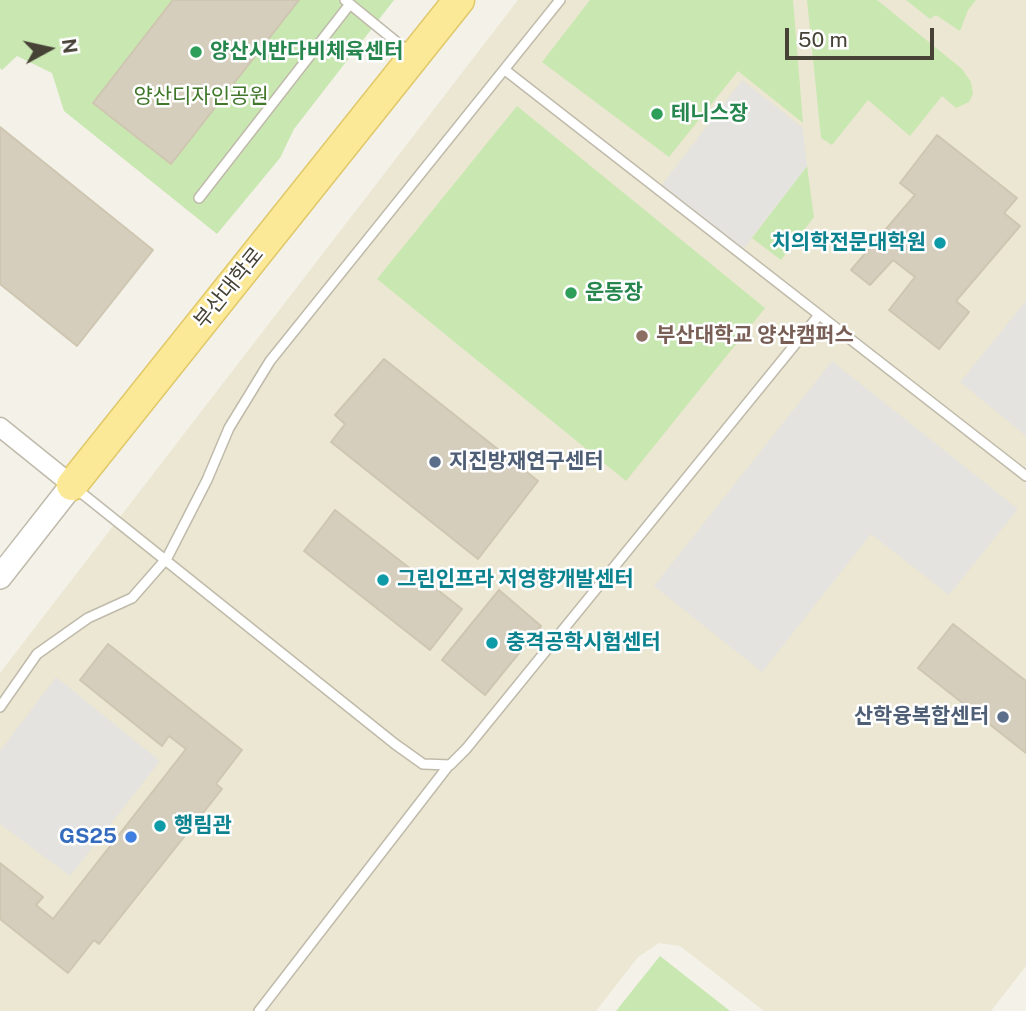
<!DOCTYPE html>
<meta charset="utf-8">
<style>
body{margin:0}
#map{position:relative;width:1026px;height:1011px;overflow:hidden;background:#f3f1e8;font-family:"Public Sans",sans-serif}
canvas{display:block}
.north{position:absolute;left:14px;top:14px;width:70px;height:70px;-webkit-text-stroke:5px #fff;paint-order:stroke;rotate:82deg;font-size:19px;font-weight:700;line-height:28px;text-align:center;color:#464236}
.north::after{content:'';display:block;margin:auto;width:24px;height:32px;background:#464236;clip-path:polygon(50% 0,100% 100%,50% 72%,0 100%)}
.scale{position:absolute;left:785px;top:28px;width:149px;height:32px;box-sizing:border-box;border:4px solid #464236;border-top:0;padding-left:9px;font-size:21px;line-height:24px;white-space:nowrap;color:#464236;-webkit-text-stroke:5px #fff;paint-order:stroke}
</style>
<div id="map">
<canvas width="1026" height="1011"></canvas>
<div class="north">N</div>
<div class="scale">50 m</div>
</div>
<script>
const c = document.querySelector('canvas').getContext('2d');
c.lineJoin = 'round';
function paint(path, color) {
  c.fillStyle = color;
  c.fill(path, 'evenodd');
}
function toPath(rows) {
  const path = new Path2D();
  for (const r of rows) {
    path.moveTo(r[0], r[1]);
    for (let i = 2; i < r.length; i += 2) path.lineTo(r[i], r[i + 1]);
  }
  return path;
}
function trace(path, color, width, dash) {
  c.strokeStyle = color;
  c.lineWidth = width;
  c.lineCap = dash ? 'butt' : 'round';
  c.setLineDash(dash || []);
  c.stroke(path);
}
function write(font, color, halo, rows, align = 'center') {
  c.font = font + ' "Public Sans","Noto Sans KR",sans-serif';
  c.lineWidth = 5;
  c.setLineDash([]);
  c.textBaseline = 'middle';
  c.strokeStyle = halo;
  c.fillStyle = color;
  for (const [text, x, y, turn = 0] of rows) {
    c.save();
    c.translate(x, y);
    c.rotate((+turn || 0) * Math.PI / 180);
    c.textAlign = isNaN(turn) ? turn : align;
    if (halo) c.strokeText(text, 0, 0);
    c.fillText(text, 0, 0);
    c.restore();
  }
}
paint(toPath([
 [518,0,1026,0,1026,966,991,1011,764,1011,680,946,659,943,638,957,596,1011,0,1011,0,673]
]), '#ece7d2');
paint(toPath([
 [0,0,394,0,294,129,280,158,217,234,64,111,52,73,17,56,2,70,0,68],
 [590,0,793,0,803,123,738,71,669,157,542,62],
 [807,0,877,0,962,69,971,82,973,94,969,102,956,108,942,96,910,136,868,100,832,145,821,138],
 [906,0,976,0,968,10,960,31,936,15,930,19],
 [517,106,765,308,626,481,377,279],
 [807,166,814,217,781,260,752,238],
 [660,956,730,1011,616,1011]
]), '#c9e7b1');
paint(toPath([
 [742,80,803,128,807,166,740,253,658,190],
 [1026,301,1026,436,960,382],
 [832,361,1018,509,949,595,871,534,762,672,654,586],
 [56,677,160,761,70,876,0,824,0,751]
]), '#e5e3df');
const building = toPath([
 [173,0,299,0,171,164,93,103,173,0],
 [0,127,153,250,77,346,0,284,0,127],
 [937,135,1017,198,1004,213,1020,226,956,301,969,312,939,349,889,310,915,277,893,260,870,285,851,270,915,195,900,183,937,135],
 [384,359,538,481,478,559,331,442,345,424,335,415,384,359],
 [335,510,462,609,430,650,304,551,335,510],
 [499,590,541,626,485,695,442,660,499,590],
 [953,624,1026,681,1026,753,918,668,953,624],
 [108,644,242,750,216,784,222,789,99,944,94,940,68,973,0,919,0,863,43,897,36,905,53,919,186,749,169,736,162,746,80,680,108,644]
]);
paint(building, '#d5cebd');
trace(building, '#cfc6b1', 2);
const service = toPath([
 [345,0,410,53],
 [505,70,1026,476],
 [199,198,350,4],
 [74,487,395,744,423,764,450,765,466,749,819,315],
 [0,707,37,654,88,618,132,598,167,558,207,480,229,428,270,361,560,0],
 [259,1011,449,765]
]);
const minor = toPath([
 [0,427,72,485]
]);
const tertiary = toPath([
 [0,577,72,485]
]);
const primary = toPath([
 [72,485,459,0]
]);
trace(service, '#bfbaaa', 12);
trace(minor, '#bfbaaa', 21);
trace(tertiary, '#bfbaaa', 26);
trace(primary, '#e1c868', 33);
trace(service, '#fff', 9);
trace(minor, '#fff', 18);
trace(tertiary, '#fff', 23);
trace(primary, '#fbe998', 30);
for (const [x, y, r, color] of [
 [196,52,7,"#2e9e5b"],
 [657,114,7,"#2e9e5b"],
 [940,243,7,"#0f9aa8"],
 [571,293,7,"#2e9e5b"],
 [642,336,7,"#8d6e63"],
 [435,462,7,"#5c6f8a"],
 [383,580,7,"#0f9aa8"],
 [492,643,7,"#0f9aa8"],
 [1003,717,7,"#5c6f8a"],
 [160,826,7,"#0f9aa8"],
 [131,837,7,"#3f7fe0"]
]) {
  const dot = new Path2D();
  dot.arc(x, y, r, 0, 2 * Math.PI);
  c.fillStyle = color;
  c.fill(dot);
  trace(dot, '#fff', 2.5);
}
write('bold 21px', '#27864d', '#fff', [
 ["양산시반다비체육센터",210,52],
 ["테니스장",671,114],
 ["운동장",585,293]
], 'left');
write('21px', '#40772b', '#fff', [
 ["양산디자인공원",201,97]
]);
write('bold 21px', '#0d838f', '#fff', [
 ["치의학전문대학원",926,243,"right"],
 ["그린인프라 저영향개발센터",397,580],
 ["충격공학시험센터",506,643],
 ["행림관",174,826]
], 'left');
write('21px', '#464236', '#fff', [
 ["부산대학로",229,288,-51]
]);
write('bold 21px', '#785e54', '#fff', [
 ["부산대학교 양산캠퍼스",656,336]
], 'left');
write('bold 21px', '#4e5e75', '#fff', [
 ["지진방재연구센터",449,462],
 ["산학융복합센터",989,717,"right"]
], 'left');
write('bold 21px', '#366cbe', '#fff', [
 ["GS25",117,837]
], 'right');
</script>
